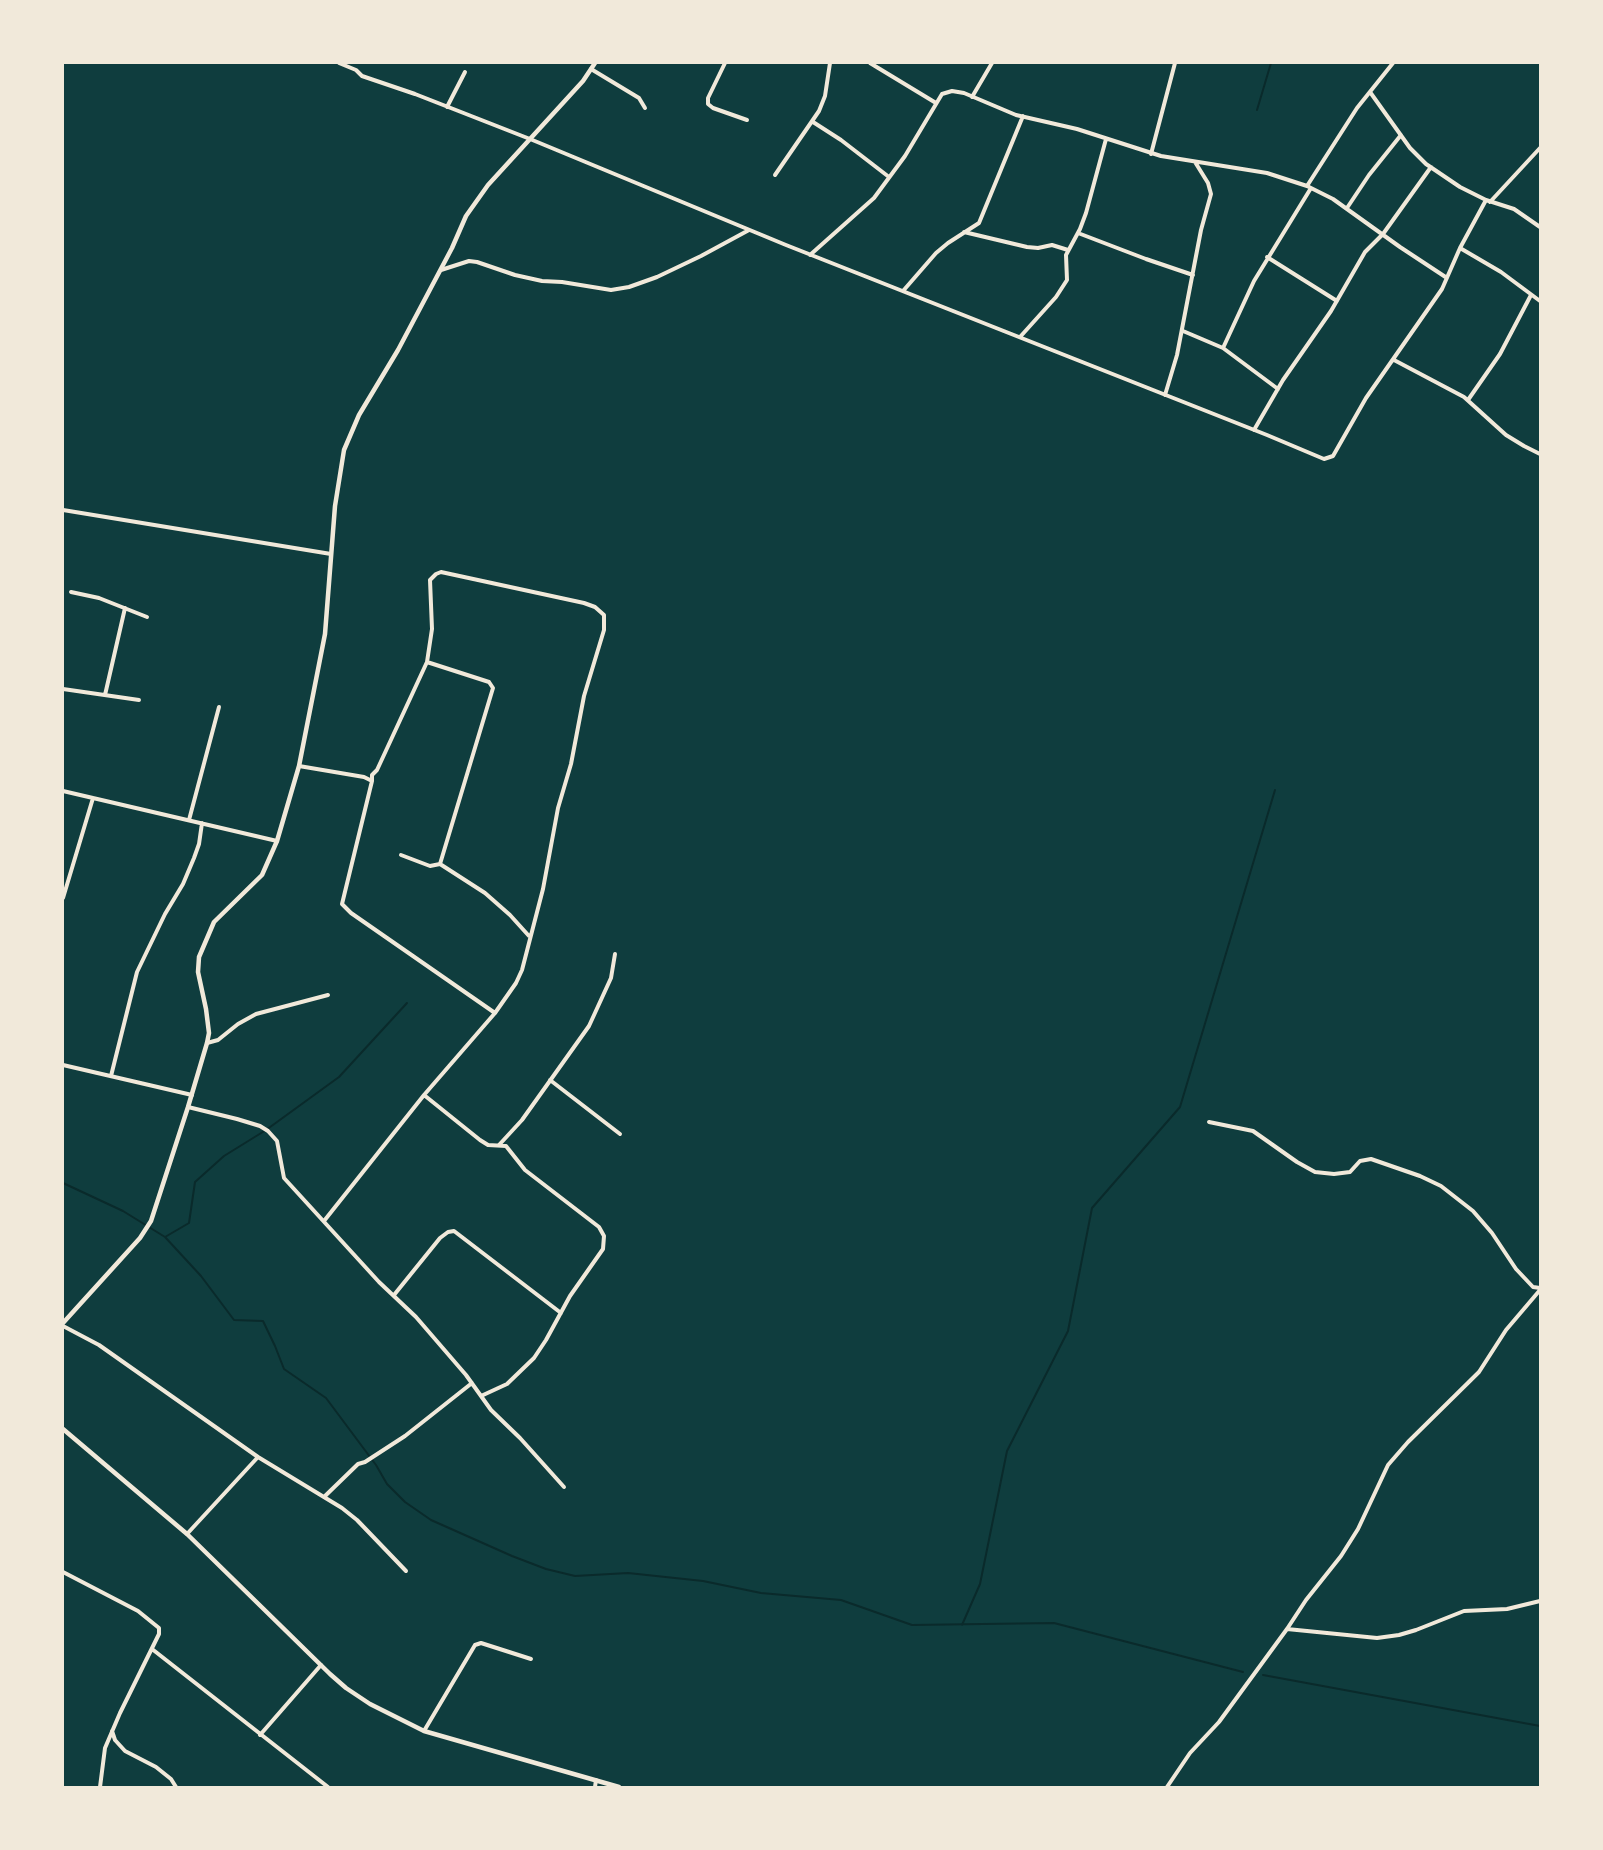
<!DOCTYPE html>
<style>
body{margin:0}
#map{position:relative;width:1603px;height:1850px;overflow:hidden;background:#0f3d3e;font-family:Georgia,serif}
canvas{display:block}
.frame{position:absolute;inset:0;border:64px solid #f1e9da;pointer-events:none}
</style>
<div id="map">
<canvas width="1603" height="1850"></canvas>
<div class="frame"></div>
</div>
<script>
const c = document.querySelector('canvas').getContext('2d');
c.lineJoin = 'round';
function toPath(rows) {
  const path = new Path2D();
  for (const r of rows) {
    path.moveTo(r[0], r[1]);
    for (let i = 2; i < r.length; i += 2) path.lineTo(r[i], r[i + 1]);
  }
  return path;
}
function trace(path, color, width, dash) {
  c.strokeStyle = color;
  c.lineWidth = width;
  c.lineCap = dash ? 'butt' : 'round';
  c.setLineDash(dash || []);
  c.stroke(path);
}
trace(toPath([
 [1257,110,1271,63],
 [63,1183,123,1211,165,1237,201,1276,234,1320,263,1321,275,1346,284,1369,326,1398,376,1465,387,1484,405,1502,431,1520,512,1556,546,1569,575,1576,628,1573,703,1581,761,1593,841,1600,912,1625,1054,1623,1243,1672],
 [165,1237,189,1223,195,1182,224,1156,266,1130,339,1077,407,1003],
 [962,1625,980,1584,1007,1451,1068,1331,1092,1208,1180,1107,1275,790],
 [1263,1675,1540,1726]
]), '#0a2a2b', 2);
trace(toPath([
 [339,63,356,70,362,76,415,94,530,139,786,245,1267,435,1324,459,1333,456,1366,398,1442,289,1460,248,1486,200],
 [725,63,708,98,708,104,713,108,747,120],
 [870,63,936,103],
 [591,69,639,98,645,108],
 [1370,92,1410,148,1426,164,1460,187,1486,200,1514,209,1540,227],
 [972,97,992,63],
 [447,107,465,72],
 [813,122,841,140,889,177],
 [1151,154,1175,63],
 [775,175,819,111,825,96,830,63],
 [1307,186,1357,108,1393,63],
 [1490,202,1540,148],
 [1347,208,1369,175,1401,135],
 [964,232,1027,247,1038,248,1052,245,1068,250],
 [1078,233,1146,259,1193,275],
 [1460,248,1501,272,1540,301],
 [810,255,874,198,905,156,942,94,952,91,964,93,1016,115,1077,129,1161,156,1267,173,1307,186,1333,199,1400,247,1447,278],
 [1267,257,1337,301],
 [441,270,469,261,477,262,515,275,542,281,562,282,611,290,629,287,657,277,701,256,749,230],
 [903,291,936,253,948,243,979,223,1023,116],
 [1183,331,1223,348,1278,389],
 [1020,337,1056,297,1067,280,1066,255,1080,229,1086,213,1106,139],
 [1223,348,1254,281,1311,188],
 [1394,360,1464,397,1506,435,1524,446,1540,454],
 [1165,395,1177,355,1201,230,1211,194,1208,183,1195,162],
 [1468,400,1500,354,1531,295],
 [1254,430,1283,380,1331,311,1365,252,1383,234,1431,167],
 [63,510,331,554],
 [71,592,99,598,147,617],
 [63,689,139,700],
 [105,695,125,608],
 [299,766,364,777,372,781,372,775,377,770,427,662,432,629,430,580,436,574,441,572,584,603,595,607,604,615,604,630,584,696,571,764,558,808,543,889,522,970,516,983,495,1013,424,1095,324,1221],
 [372,781,342,904,351,913,495,1013],
 [63,791,277,841],
 [189,820,219,707],
 [401,855,430,866,440,864,493,688,489,682,427,662],
 [440,864,485,893,510,915,529,936],
 [63,898,93,798],
 [207,1043,218,1040,238,1024,256,1014,328,995],
 [63,1065,192,1095],
 [111,1076,137,972,165,914,183,884,194,858,199,844,202,823],
 [550,1080,620,1134],
 [424,1095,480,1140,488,1145,506,1146,525,1170,599,1227,604,1236,603,1249,570,1296,546,1340,534,1358,507,1384,481,1396],
 [188,1107,237,1119,260,1126,268,1131,277,1141,284,1178,379,1282,416,1317,466,1375,491,1410,520,1438,564,1487],
 [1209,1122,1253,1131,1297,1162,1315,1172,1334,1174,1350,1172,1360,1161,1371,1159,1420,1176,1441,1186,1473,1211,1492,1233,1516,1269,1533,1287,1540,1288],
 [499,1145,522,1120,589,1026,611,978,615,954],
 [394,1295,440,1238,448,1232,454,1231,561,1313],
 [63,1326,99,1345,258,1457,342,1508,357,1520,406,1571],
 [324,1497,358,1464,365,1462,405,1436,472,1383],
 [187,1534,258,1457],
 [63,1572,138,1611,159,1628,159,1634,120,1713,105,1748,100,1787],
 [1287,1629,1377,1638,1399,1635,1416,1630,1464,1611,1507,1609,1540,1601],
 [152,1649,328,1787],
 [112,1731,115,1740,125,1751,156,1767,171,1779,176,1787],
 [424,1731,475,1645,481,1643,531,1659],
 [260,1735,321,1665],
 [595,1787,596,1780],
 [1167,1787,1190,1753,1219,1722,1287,1629,1306,1600,1341,1556,1358,1529,1388,1465,1408,1442,1479,1372,1506,1330,1540,1290]
]), '#f1e9da', 4);
trace(toPath([
 [63,1323,140,1238,151,1221,188,1107,207,1043,209,1033,206,1009,198,972,199,957,214,922,262,875,277,841,299,766,325,634,335,506,344,450,359,415,398,350,452,248,466,216,488,185,583,81,595,63],
 [63,1429,187,1534,330,1674,346,1688,370,1704,424,1731,619,1787]
]), '#f1e9da', 4.5);
</script>
